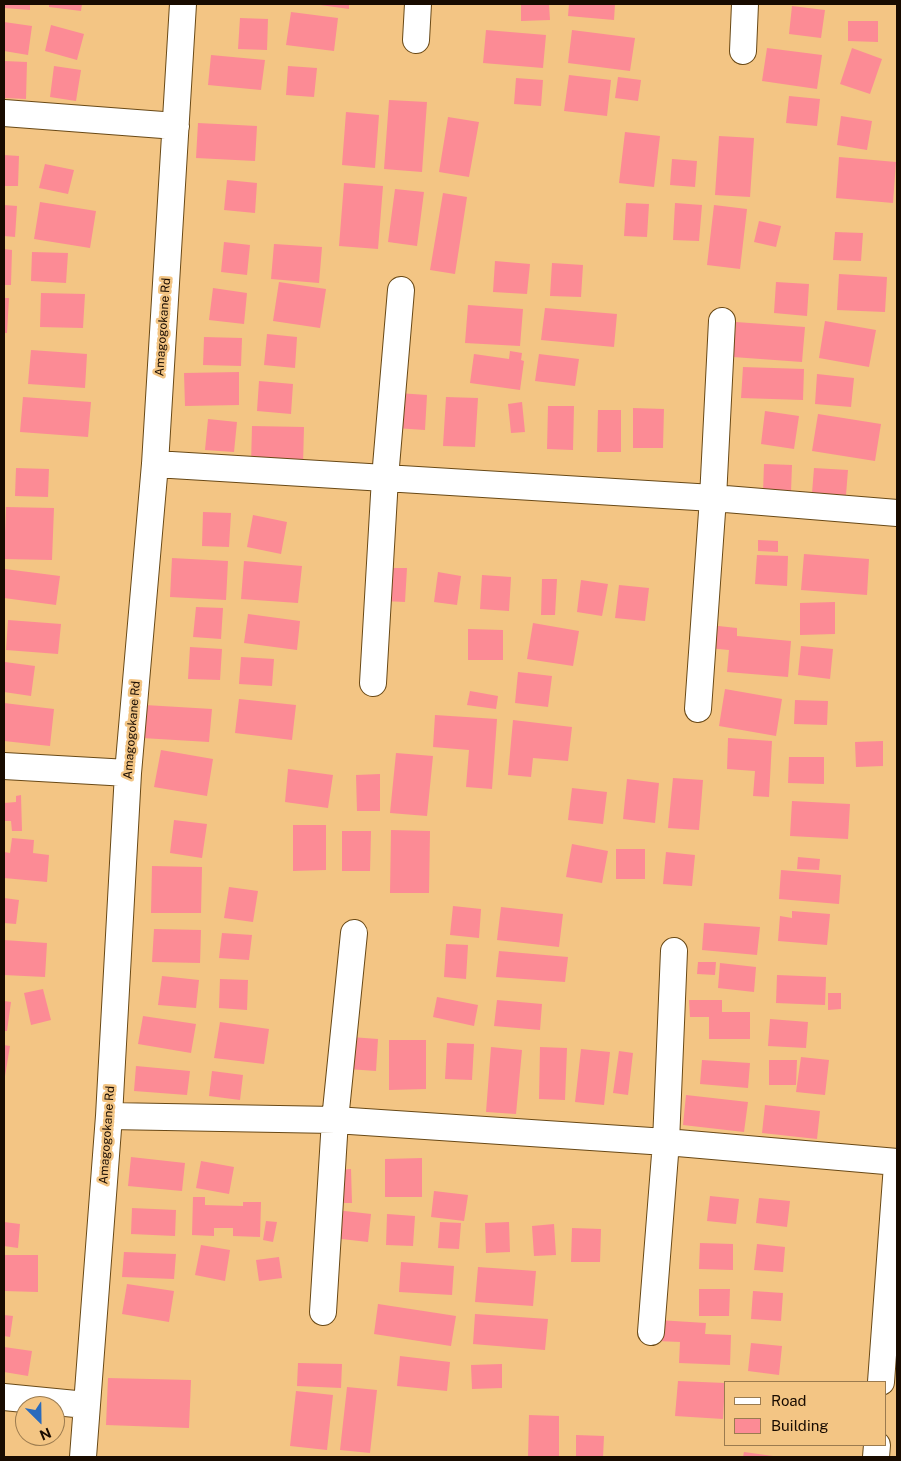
<!DOCTYPE html>
<style>
body{margin:0}
#map{position:relative;width:901px;height:1461px;overflow:hidden;background:#f3c584;font-family:"Public Sans",sans-serif}
canvas{display:block}
.frame{position:absolute;inset:0;border:5px solid #180b00;pointer-events:none}
.legend{position:absolute;left:724px;top:1381px;width:162px;height:65px;box-sizing:border-box;background:#f3c584;border:1px solid #9b7b4f;margin:0;padding:6px 9px;list-style:none;font-size:15px;color:#180b00}
.legend li{display:flex;align-items:center;gap:10px;height:25px}
.legend b{width:25px;border:1px solid #9b7b4f}
.north{position:absolute;left:15px;top:1396px;width:50px;height:50px;box-sizing:border-box;background:#f3c584;border:1px solid #9b7b4f;border-radius:50%;rotate:157deg;font-size:14px;font-weight:700;line-height:20px;text-align:center;color:#180b00}
.north::after{content:'';display:block;margin:auto;width:18px;height:22px;background:#296bbd;clip-path:polygon(50% 0,100% 100%,50% 72%,0 100%)}
</style>
<div id="map">
<canvas width="901" height="1461"></canvas>
<div class="frame"></div>
<ul class="legend">
<li><b style="height:6px;background:#fff"></b>Road</li>
<li><b style="height:14px;background:#fc8b95"></b>Building</li>
</ul>
<div class="north">N</div>
</div>
<script>
const c = document.querySelector('canvas').getContext('2d');
c.lineJoin = 'round';
function paint(path, color) {
  c.fillStyle = color;
  c.fill(path, 'evenodd');
}
function toPath(rows) {
  const path = new Path2D();
  for (const r of rows) {
    path.moveTo(r[0], r[1]);
    for (let i = 2; i < r.length; i += 2) path.lineTo(r[i], r[i + 1]);
  }
  return path;
}
function trace(path, color, width, dash) {
  c.strokeStyle = color;
  c.lineWidth = width;
  c.lineCap = dash ? 'butt' : 'round';
  c.setLineDash(dash || []);
  c.stroke(path);
}
function write(font, color, halo, rows, align = 'center') {
  c.font = font + ' "Public Sans",sans-serif';
  c.lineWidth = 5;
  c.setLineDash([]);
  c.textBaseline = 'middle';
  c.strokeStyle = halo;
  c.fillStyle = color;
  for (const [text, x, y, turn = 0] of rows) {
    c.save();
    c.translate(x, y);
    c.rotate((+turn || 0) * Math.PI / 180);
    c.textAlign = isNaN(turn) ? turn : align;
    if (halo) c.strokeText(text, 0, 0);
    c.fillText(text, 0, 0);
    c.restore();
  }
}
paint(toPath([
 [4,4,30,4,30,10,4,8],
 [49,4,82,4,81,11,49,7],
 [313,4,349,4,349,9],
 [521,4,549,4,550,20,521,21],
 [569,4,615,4,614,20,568,16],
 [792,6,825,10,821,38,789,34],
 [291,12,338,18,334,51,286,45],
 [240,18,268,19,267,50,238,49],
 [848,21,878,21,878,42,848,41],
 [4,22,32,26,28,55,4,51],
 [51,25,84,34,77,60,45,51],
 [486,30,546,35,543,68,483,63],
 [572,30,635,38,630,71,568,63],
 [767,48,822,55,817,89,762,81],
 [852,48,882,59,870,94,840,84],
 [211,55,265,60,261,90,208,85],
 [4,61,27,62,26,99,4,98],
 [54,66,81,70,76,101,50,97],
 [288,66,317,68,314,97,286,95],
 [569,75,611,80,607,116,564,111],
 [618,77,641,80,638,101,615,98],
 [516,78,543,80,541,106,514,104],
 [789,96,820,99,817,126,786,123],
 [389,100,427,102,422,172,384,169],
 [346,112,379,115,375,168,342,165],
 [841,116,872,121,867,150,837,145],
 [448,117,479,122,469,177,439,172],
 [198,123,257,126,255,161,196,158],
 [625,132,660,136,654,187,619,183],
 [719,136,754,138,750,197,715,195],
 [4,155,19,156,18,186,4,186],
 [839,157,896,162,893,203,836,198],
 [672,159,697,161,695,187,670,185],
 [45,164,74,170,68,194,39,188],
 [227,180,257,183,255,213,224,210],
 [344,183,383,186,378,249,339,246],
 [395,189,424,192,417,246,388,242],
 [443,193,467,197,455,274,430,270],
 [40,202,96,211,90,248,34,239],
 [626,203,649,204,647,237,624,236],
 [675,203,702,205,699,241,673,240],
 [4,205,17,206,15,237,4,236],
 [714,205,747,209,740,269,707,265],
 [759,221,781,226,776,247,754,242],
 [835,232,863,233,861,261,833,260],
 [224,242,250,245,247,275,221,272],
 [274,244,322,247,319,283,271,279],
 [4,249,12,250,11,285,4,285],
 [32,252,68,253,66,283,31,281],
 [495,261,530,264,527,294,493,292],
 [552,263,583,265,581,297,550,296],
 [839,274,887,277,885,312,837,310],
 [279,282,326,289,320,328,273,321],
 [776,282,809,284,807,316,774,313],
 [213,288,247,293,244,324,209,320],
 [41,293,85,294,83,328,40,327],
 [4,298,9,298,7,333,4,333],
 [468,305,523,309,520,346,465,343],
 [545,308,617,314,614,347,541,340],
 [825,321,876,330,869,367,819,358],
 [736,322,805,327,802,362,733,357],
 [267,334,297,337,295,368,264,365],
 [204,337,242,338,241,366,203,365],
 [31,350,87,354,85,388,28,384],
 [510,351,522,353,521,360,524,361,520,390,470,383,474,354,509,359],
 [539,354,579,359,575,386,535,381],
 [743,367,804,369,803,400,741,398],
 [239,372,239,405,185,406,184,373],
 [817,374,854,378,851,407,815,404],
 [259,381,293,384,291,414,257,411],
 [398,393,427,395,425,430,395,428],
 [23,397,91,402,88,437,20,432],
 [446,397,478,398,475,447,443,446],
 [522,402,525,432,511,433,508,404],
 [548,406,574,406,573,450,547,449],
 [633,408,664,409,663,448,633,448],
 [598,410,621,410,621,452,597,452],
 [765,411,799,416,794,449,761,444],
 [818,414,881,424,875,461,812,451],
 [208,419,237,422,234,452,205,450],
 [252,426,304,427,303,465,251,464],
 [764,464,792,465,791,492,763,492],
 [16,468,49,469,48,497,15,496],
 [814,468,848,470,846,495,812,493],
 [6,507,54,508,52,560,4,559],
 [203,512,231,513,229,547,202,546],
 [253,515,287,522,281,554,247,547],
 [758,540,778,541,778,552,758,551],
 [804,554,869,559,867,595,801,590],
 [757,555,788,556,787,586,755,584],
 [172,558,228,561,226,600,170,597],
 [244,561,302,566,298,603,241,599],
 [385,568,407,568,405,602,384,601],
 [5,569,60,576,56,605,4,598],
 [438,572,461,576,457,605,434,602],
 [482,575,511,577,509,611,480,609],
 [542,579,557,579,555,615,541,615],
 [581,580,608,584,602,616,577,612],
 [619,585,649,588,645,621,615,618],
 [835,602,835,634,800,635,800,603],
 [196,607,223,608,221,639,193,637],
 [248,614,300,621,297,650,244,643],
 [8,620,61,624,58,654,6,650],
 [533,623,579,631,573,666,527,659],
 [709,625,737,628,737,636,791,641,788,677,727,672,729,650,707,648],
 [468,629,503,630,503,660,468,660],
 [801,646,833,649,830,679,798,675],
 [190,647,222,649,220,680,188,679],
 [241,657,274,659,272,686,239,684],
 [5,662,35,666,31,696,4,692],
 [518,672,552,676,548,707,515,703],
 [725,689,782,699,776,736,719,726],
 [470,691,498,696,496,709,467,705],
 [239,699,296,705,292,740,235,733],
 [795,700,828,701,827,725,794,724],
 [4,703,54,709,50,746,4,741],
 [145,705,212,709,209,742,142,738],
 [435,715,497,719,492,789,466,787,469,750,433,747],
 [513,720,572,727,568,761,533,758,531,777,508,775],
 [728,738,772,741,769,797,753,796,755,771,727,769],
 [883,741,883,766,856,767,855,742],
 [161,750,213,759,207,796,154,787],
 [396,753,433,756,427,816,390,813],
 [789,757,824,757,824,784,788,783],
 [288,769,333,775,328,808,285,802],
 [380,774,380,811,357,811,356,775],
 [673,778,703,780,699,830,668,828],
 [627,779,659,783,655,823,623,819],
 [572,788,607,792,603,824,568,820],
 [21,795,22,831,12,831,11,821,4,821,4,803,16,802,16,796],
 [792,801,850,804,848,839,790,836],
 [174,820,207,824,202,858,170,853],
 [293,825,326,825,326,870,293,871],
 [391,830,430,831,429,893,390,893],
 [342,831,371,831,370,871,342,871],
 [12,838,34,840,33,853,49,855,47,882,4,878,4,852,10,853],
 [572,844,608,851,602,883,566,877],
 [616,849,645,849,645,879,616,879],
 [666,852,695,855,692,886,663,884],
 [798,857,820,859,819,870,797,869],
 [152,866,202,867,201,913,151,913],
 [781,870,841,875,839,904,779,899],
 [229,887,258,891,253,922,224,918],
 [4,898,19,900,16,924,4,923],
 [453,906,481,909,479,938,450,935],
 [501,907,563,914,559,947,497,940],
 [792,911,830,914,827,945,778,941,780,916,792,918],
 [704,923,760,927,757,955,702,950],
 [154,929,201,930,200,963,152,962],
 [222,933,252,935,249,960,219,958],
 [4,940,47,943,45,977,4,975],
 [446,944,468,945,466,979,444,977],
 [499,951,568,957,565,982,496,977],
 [698,962,716,962,715,975,697,974],
 [720,963,756,967,754,992,718,988],
 [777,975,826,977,825,1005,776,1003],
 [162,976,199,980,196,1008,158,1005],
 [220,979,248,980,247,1010,219,1008],
 [43,989,51,1020,31,1025,24,993],
 [828,993,841,993,841,1009,828,1010],
 [437,997,478,1005,474,1026,433,1017],
 [497,1000,542,1004,540,1030,494,1026],
 [689,1000,722,1000,722,1012,750,1012,750,1039,709,1039,709,1017,690,1017],
 [4,1001,11,1002,7,1031,4,1031],
 [143,1016,196,1024,191,1053,138,1044],
 [770,1019,808,1022,806,1048,768,1046],
 [220,1022,269,1029,264,1064,214,1058],
 [351,1037,378,1039,376,1071,348,1069],
 [389,1040,426,1040,426,1089,389,1090],
 [447,1043,474,1044,472,1080,445,1079],
 [4,1045,10,1046,5,1076,4,1076],
 [491,1047,522,1050,516,1114,486,1112],
 [540,1047,567,1048,565,1100,539,1099],
 [581,1049,610,1052,604,1105,575,1102],
 [619,1051,633,1053,628,1095,613,1093],
 [801,1057,829,1060,825,1095,796,1092],
 [702,1060,750,1063,748,1088,700,1084],
 [769,1060,797,1060,796,1085,769,1085],
 [136,1066,190,1071,187,1095,134,1091],
 [212,1071,243,1075,240,1100,209,1096],
 [686,1095,748,1102,744,1132,683,1125],
 [765,1105,820,1111,817,1139,762,1133],
 [131,1157,185,1163,182,1191,128,1186],
 [422,1158,422,1197,385,1197,385,1159],
 [201,1161,234,1167,229,1194,196,1188],
 [351,1169,352,1203,338,1203,337,1170],
 [434,1191,468,1195,464,1221,431,1217],
 [710,1196,739,1199,736,1224,707,1221],
 [193,1197,205,1197,205,1205,243,1206,243,1202,261,1202,260,1237,233,1236,233,1228,214,1228,214,1236,192,1235],
 [759,1198,790,1201,787,1227,756,1223],
 [132,1208,176,1210,175,1236,131,1234],
 [336,1210,371,1214,368,1242,333,1238],
 [387,1214,415,1216,413,1246,386,1245],
 [266,1221,277,1222,273,1242,263,1240],
 [4,1222,20,1224,18,1248,4,1246],
 [440,1222,461,1223,459,1249,438,1248],
 [509,1222,510,1252,486,1253,485,1223],
 [554,1224,556,1255,534,1256,532,1226],
 [572,1228,601,1229,600,1262,571,1262],
 [700,1243,733,1244,733,1270,699,1269],
 [757,1244,785,1247,783,1272,754,1270],
 [201,1245,230,1250,225,1281,195,1275],
 [124,1252,176,1254,174,1279,122,1277],
 [4,1255,38,1255,38,1292,4,1291],
 [279,1257,282,1278,259,1281,256,1260],
 [401,1262,454,1266,452,1295,399,1292],
 [478,1267,536,1271,533,1306,475,1302],
 [127,1284,174,1291,169,1322,122,1314],
 [699,1289,730,1289,729,1316,699,1316],
 [753,1291,783,1293,781,1321,751,1319],
 [378,1304,456,1316,451,1346,374,1334],
 [475,1314,548,1319,545,1350,473,1344],
 [4,1315,13,1316,10,1337,4,1336],
 [658,1320,706,1323,705,1334,731,1335,730,1365,679,1363,680,1342,657,1341],
 [751,1343,782,1346,779,1375,748,1371],
 [4,1347,32,1351,28,1376,4,1372],
 [400,1356,450,1362,447,1391,397,1386],
 [298,1363,342,1364,341,1388,297,1386],
 [502,1364,502,1388,472,1389,471,1365],
 [108,1378,191,1380,189,1428,106,1425],
 [678,1381,725,1383,723,1419,675,1416],
 [347,1387,377,1390,370,1453,340,1450],
 [296,1391,333,1395,327,1450,290,1446],
 [529,1415,559,1416,559,1457,528,1457],
 [576,1435,604,1436,603,1457,576,1457],
 [744,1452,773,1456,773,1457,743,1457]
]), '#fc8b95');
const minor = toPath([
 [416,40,418,4],
 [743,51,745,4],
 [4,113,176,126],
 [155,464,713,498,897,513],
 [373,683,385,478,401,290],
 [698,709,713,498,722,321],
 [4,766,128,773],
 [109,1116,335,1120,666,1142,897,1162],
 [323,1312,335,1120,354,933],
 [651,1332,666,1142,674,951],
 [881,1382,897,1165],
 [4,1397,86,1405],
 [83,1457,109,1116,128,773,155,464,183,4],
 [876,1457,877,1445]
]);
trace(minor, '#694916', 28);
trace(minor, '#fff', 26);
write('12px', '#180b00', '#f3c584', [
 ["Amagogokane Rd",163,327,-86],
 ["Amagogokane Rd",132,730,-85],
 ["Amagogokane Rd",107,1135,-86]
]);
</script>
